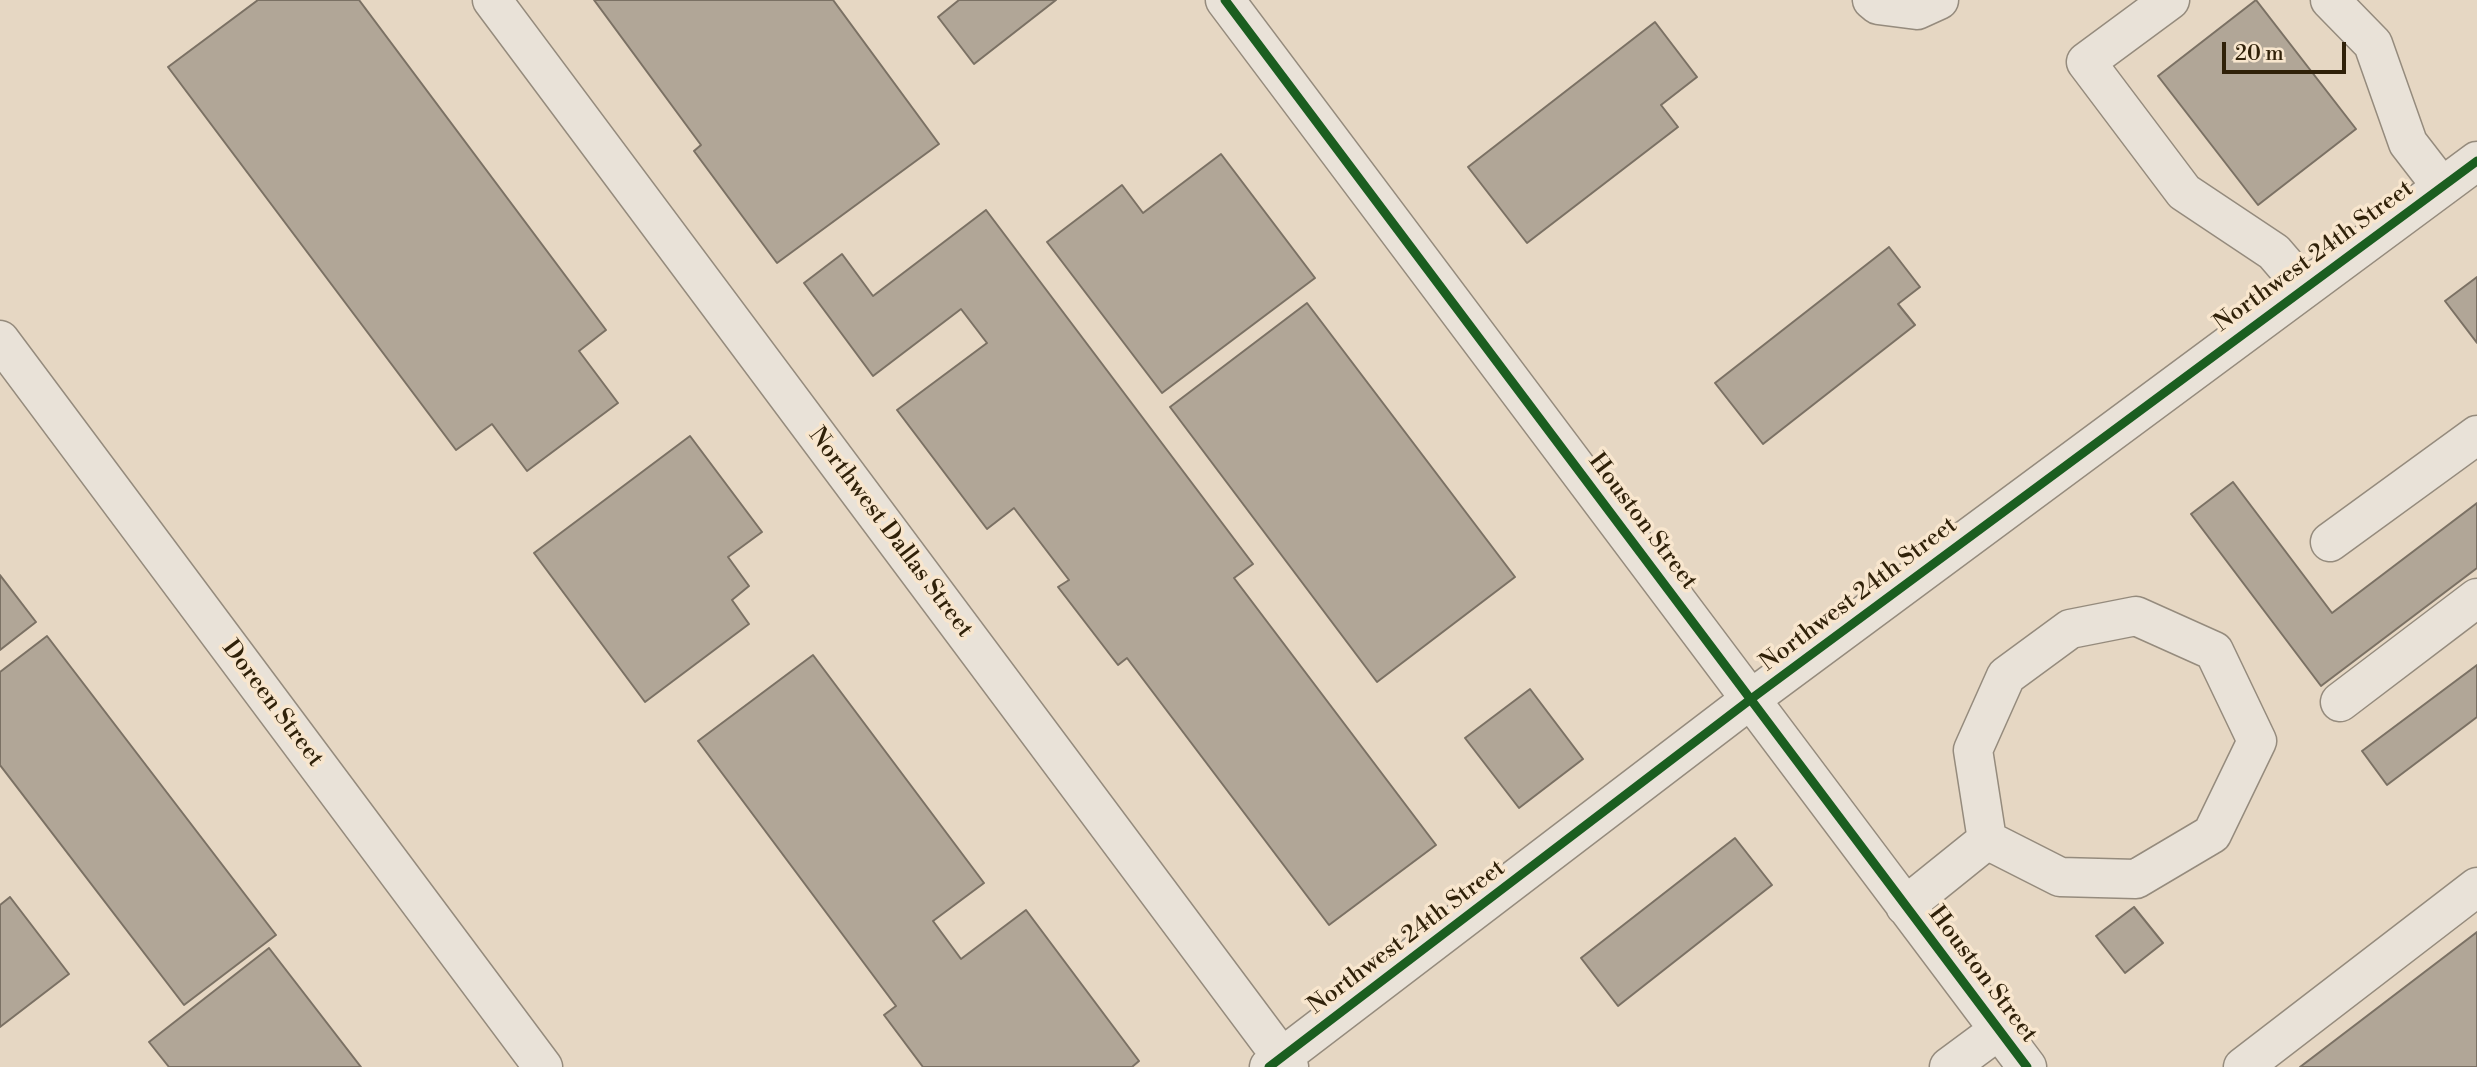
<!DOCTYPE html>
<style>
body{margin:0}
#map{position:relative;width:2477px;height:1067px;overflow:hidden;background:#e6d7c3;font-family:"Libre Bodoni",serif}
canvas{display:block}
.scale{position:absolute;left:2222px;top:42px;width:124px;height:32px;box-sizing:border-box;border:4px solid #302109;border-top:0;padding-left:9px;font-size:21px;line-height:24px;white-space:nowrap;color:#302109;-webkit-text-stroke:5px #f8e6ce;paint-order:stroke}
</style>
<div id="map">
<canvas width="2477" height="1067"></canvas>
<div class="scale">20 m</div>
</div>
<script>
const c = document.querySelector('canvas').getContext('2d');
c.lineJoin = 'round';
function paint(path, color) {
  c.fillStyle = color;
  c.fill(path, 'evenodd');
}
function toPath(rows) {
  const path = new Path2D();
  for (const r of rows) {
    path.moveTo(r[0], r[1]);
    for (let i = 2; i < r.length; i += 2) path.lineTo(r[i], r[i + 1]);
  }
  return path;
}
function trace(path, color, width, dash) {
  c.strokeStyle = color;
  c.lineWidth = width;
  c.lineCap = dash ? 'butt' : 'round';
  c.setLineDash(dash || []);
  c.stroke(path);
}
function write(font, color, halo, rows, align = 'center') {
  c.font = font + ' "Libre Bodoni",serif';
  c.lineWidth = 7;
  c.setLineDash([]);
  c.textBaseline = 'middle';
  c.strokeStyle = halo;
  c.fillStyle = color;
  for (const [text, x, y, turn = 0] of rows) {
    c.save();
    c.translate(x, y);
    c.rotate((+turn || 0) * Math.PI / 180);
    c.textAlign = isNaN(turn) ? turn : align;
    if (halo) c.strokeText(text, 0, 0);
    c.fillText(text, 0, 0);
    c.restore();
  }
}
const building = toPath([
 [258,0,359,0,606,330,579,351,618,403,527,471,492,424,456,450,168,67,258,0],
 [594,0,833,0,939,144,777,263,694,151,701,145,594,0],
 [959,0,1056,0,974,64,938,17,959,0],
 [2256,0,2356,129,2258,205,2158,76,2256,0],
 [1655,22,1697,77,1661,105,1678,127,1527,243,1468,167,1655,22],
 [1221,154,1315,278,1162,393,1047,242,1122,185,1143,213,1221,154],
 [986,210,1253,564,1234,578,1436,845,1329,925,1127,658,1118,665,1058,587,1069,580,1014,508,987,529,897,410,987,343,961,309,873,376,804,283,842,254,873,296,986,210],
 [1889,247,1920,287,1898,304,1915,325,1763,444,1715,383,1889,247],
 [2477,277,2477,343,2445,301,2477,277],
 [1307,303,1515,577,1377,682,1170,407,1307,303],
 [690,436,762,532,728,557,749,586,732,600,749,624,645,702,534,553,690,436],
 [2233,482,2332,613,2477,503,2477,568,2321,686,2191,514,2233,482],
 [0,575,36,622,0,650,0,575],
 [47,636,276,935,184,1005,0,765,0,672,47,636],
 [813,655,984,883,933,921,961,959,1026,910,1139,1061,1132,1067,923,1067,884,1015,896,1006,698,741,813,655],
 [2477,665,2477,717,2387,785,2362,751,2477,665],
 [1530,689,1583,759,1519,808,1465,738,1530,689],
 [1735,838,1772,885,1618,1006,1581,958,1735,838],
 [10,897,69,974,0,1027,0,905,10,897],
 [2134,907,2163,943,2125,973,2096,936,2134,907],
 [2477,932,2477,1067,2300,1067,2477,932],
 [269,948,361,1067,169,1067,149,1042,269,948]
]);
paint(building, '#b1a697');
trace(building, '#7b7164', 2);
const minor = toPath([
 [492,0,1289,1067],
 [1225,0,2027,1067],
 [1872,0,1878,5,1917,10,1939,0],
 [2170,0,2086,62,2184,192,2274,252,2305,288],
 [2330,0,2373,44,2408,143,2442,187],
 [0,340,543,1067],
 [2330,542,2477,435],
 [2340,702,2477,598],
 [1905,906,1987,840,1973,750,2006,676,2070,629,2136,616,2214,651,2257,741,2212,834,2136,879,2060,877,1987,840],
 [1269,1067,1751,699,2477,161],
 [1949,1067,1999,1030],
 [2243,1067,2477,887]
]);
trace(minor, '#958b7d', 41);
trace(minor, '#e9e2d8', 38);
trace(toPath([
 [1225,0,2027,1067],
 [1269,1067,1751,699,2477,161]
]), '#1b5e20', 9);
write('24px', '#302109', '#f8e6ce', [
 ["Northwest 24th Street",2314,257,-36],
 ["Houston Street",1642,522,53],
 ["Northwest Dallas Street",890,533,53],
 ["Northwest 24th Street",1859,595,-37],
 ["Doreen Street",272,704,53],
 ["Northwest 24th Street",1407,938,-37],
 ["Houston Street",1982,975,53]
]);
</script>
